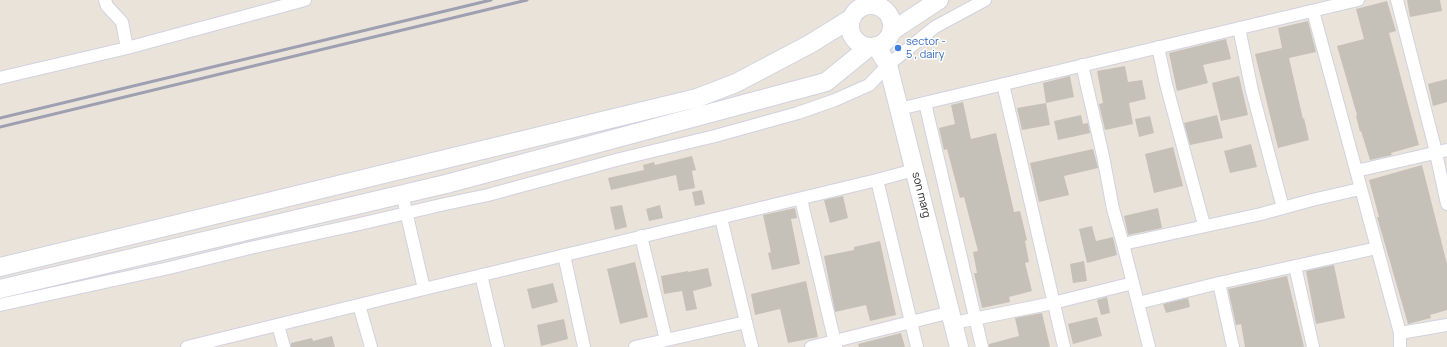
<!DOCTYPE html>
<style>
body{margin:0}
canvas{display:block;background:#e9e3da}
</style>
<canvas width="1447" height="347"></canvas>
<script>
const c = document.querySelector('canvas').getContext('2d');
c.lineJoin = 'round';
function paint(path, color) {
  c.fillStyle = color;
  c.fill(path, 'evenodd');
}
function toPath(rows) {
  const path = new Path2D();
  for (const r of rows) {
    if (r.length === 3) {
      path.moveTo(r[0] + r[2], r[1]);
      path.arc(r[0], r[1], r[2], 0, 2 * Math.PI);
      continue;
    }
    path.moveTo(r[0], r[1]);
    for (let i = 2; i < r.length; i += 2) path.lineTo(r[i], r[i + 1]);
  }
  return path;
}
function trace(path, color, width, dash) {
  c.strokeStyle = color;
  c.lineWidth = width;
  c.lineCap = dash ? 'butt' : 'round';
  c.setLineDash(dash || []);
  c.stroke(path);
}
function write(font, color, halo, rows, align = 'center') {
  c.font = font + ' Manrope,sans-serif';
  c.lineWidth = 3;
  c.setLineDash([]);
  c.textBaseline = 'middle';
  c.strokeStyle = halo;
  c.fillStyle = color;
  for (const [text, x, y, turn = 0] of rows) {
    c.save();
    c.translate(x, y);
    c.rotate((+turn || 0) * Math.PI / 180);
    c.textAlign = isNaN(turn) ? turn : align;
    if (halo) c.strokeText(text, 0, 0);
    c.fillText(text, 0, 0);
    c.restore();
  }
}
paint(toPath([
 [1407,0,1440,0,1442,11,1410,17],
 [1387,1,1396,31,1389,33,1419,145,1391,153,1392,155,1370,160,1361,131,1360,132,1356,116,1357,115,1337,46,1364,39,1356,9],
 [1308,21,1316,52,1289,58,1303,119,1304,118,1309,140,1278,148,1255,54,1282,48,1278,28],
 [1226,39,1231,59,1203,65,1208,83,1177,91,1169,53],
 [1125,66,1128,82,1142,80,1146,99,1129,103,1133,124,1105,130,1099,104,1103,103,1097,71],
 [1070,76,1074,97,1046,103,1043,83],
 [1239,76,1248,115,1221,121,1212,83],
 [1447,79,1447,102,1433,106,1428,84],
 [963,102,971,139,996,133,1014,212,1020,211,1027,240,1025,241,1029,262,1025,263,1032,291,1009,297,1010,302,982,308,974,273,977,273,973,252,978,251,964,197,960,198,947,149,944,150,939,128,955,124,951,105],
 [1046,103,1050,125,1022,130,1017,108],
 [1081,115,1083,124,1088,123,1090,133,1058,140,1054,121],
 [1217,115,1223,138,1190,145,1184,123],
 [1150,116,1154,133,1139,137,1135,119],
 [1251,144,1257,167,1230,173,1224,151],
 [1173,147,1183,186,1154,193,1145,154],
 [1093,149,1098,168,1064,176,1069,195,1039,202,1030,163],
 [692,156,696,170,692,171,695,188,679,191,676,175,611,190,608,178,644,170,643,165,654,162,655,165],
 [1422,165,1447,264,1447,310,1430,315,1431,318,1408,324,1377,217,1379,217,1369,180],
 [702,190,705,204,695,206,692,192],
 [843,196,848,218,830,223,824,200],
 [622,205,627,227,615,230,610,207],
 [660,205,663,218,649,221,646,209],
 [795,208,797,218,791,219,800,264,772,270,768,253,771,252,763,215],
 [1158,208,1162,228,1128,235,1124,216],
 [1092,226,1096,241,1113,237,1117,255,1087,263,1079,229],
 [880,241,896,315,870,321,866,305,835,312,824,256,854,250,854,247],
 [1084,261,1087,281,1073,283,1070,264],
 [635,262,648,317,620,324,607,269],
 [1334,265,1345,318,1316,324,1306,271],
 [708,268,712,286,693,291,697,309,686,311,682,291,664,294,661,276,688,271,688,272],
 [1287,276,1304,347,1245,347,1241,324,1236,325,1228,289],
 [806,281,818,337,788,343,780,309,755,315,751,294],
 [553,283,558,302,532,309,527,289],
 [1107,297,1110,313,1101,315,1097,300],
 [1188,298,1190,307,1166,313,1163,304],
 [1042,313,1050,347,989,347,989,344,1019,336,1015,318],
 [1097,317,1102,336,1073,344,1068,324],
 [564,319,568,339,541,346,537,325],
 [901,333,905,347,859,347,858,344],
 [332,336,335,347,291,347,291,343,312,338,313,341]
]), '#c5c1b9');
const street = toPath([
 [105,0,107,6,122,22,127,48],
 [1397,0,1434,144,1447,204],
 [1313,11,1400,333],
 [1239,28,1252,91,1283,208],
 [1158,47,1166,84,1204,225],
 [1082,65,1103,156,1113,209,1123,244],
 [0,78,127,48,305,0],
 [1003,84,1064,347],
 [925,103,982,347],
 [899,109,1358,0],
 [1356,171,1447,150],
 [877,180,914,170],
 [1360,189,1312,200,1261,214,1123,244,1138,303,1219,283,1377,248],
 [801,199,836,347],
 [721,218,746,322],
 [641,236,666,340],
 [564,255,584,347],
 [1295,266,1313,347],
 [481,275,498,347],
 [1219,283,1233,347],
 [424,289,877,180,917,347],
 [1138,303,1149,347],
 [0,305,169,268,250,248,364,223,445,204,488,195,620,159,715,136,798,113,835,100,869,85,888,65,935,27,985,0],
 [359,305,371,347],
 [954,323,1053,303,1133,283],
 [278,325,284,347],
 [187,347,424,289,402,194],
 [635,347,746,322,752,347],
 [811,347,951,312],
 [1400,347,1400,333,1447,325]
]);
const secondary = toPath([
 [871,26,21],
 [892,31,939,0],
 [876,46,888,65,959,347],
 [0,267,697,98,736,83,810,44,852,18],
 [0,289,446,184,826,82,869,47]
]);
trace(street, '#d0d2e0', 14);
trace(secondary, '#d0d2e0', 20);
trace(street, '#fff', 12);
trace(secondary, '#fff', 18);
trace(toPath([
 [0,118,491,0],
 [0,127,527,0]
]), '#9ea0b1', 3);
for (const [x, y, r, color] of [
 [898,48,4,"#3f7fe0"]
]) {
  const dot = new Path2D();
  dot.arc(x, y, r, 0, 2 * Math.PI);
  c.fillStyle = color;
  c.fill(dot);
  trace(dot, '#fff', 1.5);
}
write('11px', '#366cbe', '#fff', [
 ["sector -",906,42],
 ["5 , dairy",906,55]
], 'left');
write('11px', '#282828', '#fff', [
 ["son marg",921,195,76]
]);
</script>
